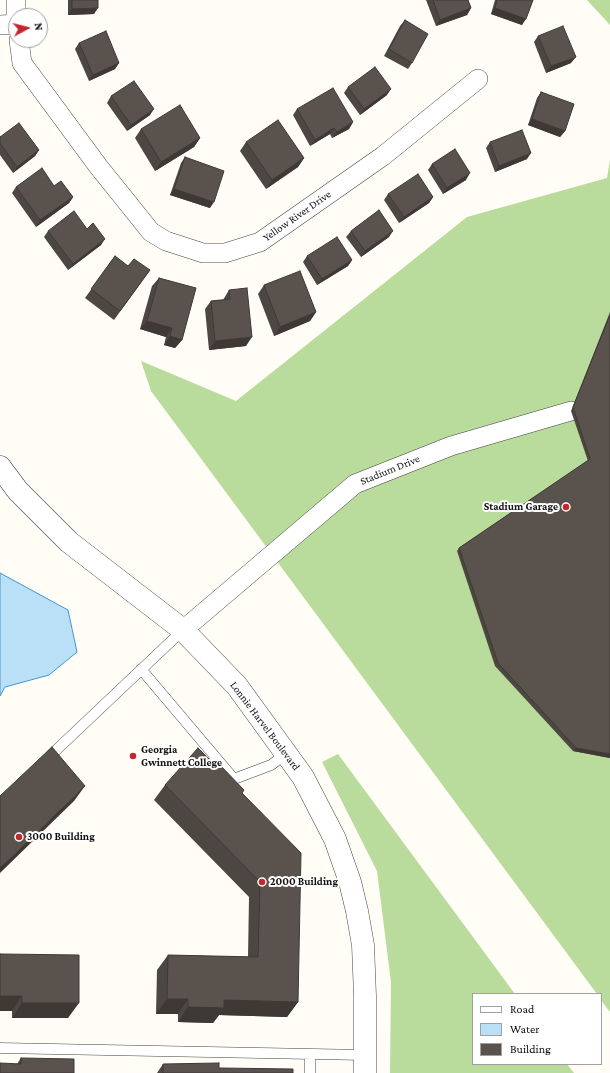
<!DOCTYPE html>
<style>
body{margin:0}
#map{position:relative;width:610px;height:1073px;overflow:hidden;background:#fffdf5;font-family:"Crimson Pro",serif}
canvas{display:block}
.legend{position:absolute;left:472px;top:993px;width:130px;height:72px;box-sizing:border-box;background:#fff;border:1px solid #a0a0a0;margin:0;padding:5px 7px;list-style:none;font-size:12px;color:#111}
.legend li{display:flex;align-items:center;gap:8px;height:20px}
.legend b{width:20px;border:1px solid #a0a0a0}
.north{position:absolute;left:8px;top:8px;width:40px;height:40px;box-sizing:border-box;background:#fff;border:1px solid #a0a0a0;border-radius:50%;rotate:83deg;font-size:11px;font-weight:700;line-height:16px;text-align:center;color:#111}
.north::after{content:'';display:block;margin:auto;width:14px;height:18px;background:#c4262e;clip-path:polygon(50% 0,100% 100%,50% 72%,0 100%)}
</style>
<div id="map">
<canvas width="610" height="1073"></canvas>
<ul class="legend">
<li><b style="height:5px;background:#fff"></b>Road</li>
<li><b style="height:11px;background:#b9e0f7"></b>Water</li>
<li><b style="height:11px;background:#5a524d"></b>Building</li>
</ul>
<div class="north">N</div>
</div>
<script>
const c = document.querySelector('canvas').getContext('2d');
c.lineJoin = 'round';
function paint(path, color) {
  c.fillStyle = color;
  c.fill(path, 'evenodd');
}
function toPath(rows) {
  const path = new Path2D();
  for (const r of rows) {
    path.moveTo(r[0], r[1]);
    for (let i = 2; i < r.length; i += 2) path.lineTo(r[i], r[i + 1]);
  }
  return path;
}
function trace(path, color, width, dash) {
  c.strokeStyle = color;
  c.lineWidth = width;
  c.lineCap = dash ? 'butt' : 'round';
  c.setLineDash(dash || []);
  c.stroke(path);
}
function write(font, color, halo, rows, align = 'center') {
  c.font = font + ' "Crimson Pro",serif';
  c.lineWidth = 4;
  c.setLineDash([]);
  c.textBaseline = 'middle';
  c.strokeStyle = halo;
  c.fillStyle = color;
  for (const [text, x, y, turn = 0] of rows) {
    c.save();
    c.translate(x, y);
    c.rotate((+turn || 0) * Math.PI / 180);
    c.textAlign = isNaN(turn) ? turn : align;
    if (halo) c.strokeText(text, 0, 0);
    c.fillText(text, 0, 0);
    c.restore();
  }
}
paint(toPath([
 [587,0,610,0,610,25],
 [610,160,610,1012,601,1000,601,994,597,994,151,391,141,361,236,401,467,217,607,178],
 [338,754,515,994,473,994,473,1064,567,1064,574,1073,390,1073,391,982,377,871,322,762]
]), '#b9dc9c');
const water = toPath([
 [0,573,68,610,77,652,49,675,5,687,0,696,0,573]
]);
paint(water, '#b9e0f7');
trace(water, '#3f96cf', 1);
const service = toPath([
 [141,669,234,779,271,765,287,753],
 [55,760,51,755,183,630],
 [0,1048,365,1055],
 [310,1073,310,1054]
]);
const minor = toPath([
 [16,16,16,0],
 [0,25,16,24],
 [19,40,22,63,98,166,151,232,166,241,203,253,225,253,260,242,383,156,478,79],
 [183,630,355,484,451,446,571,411]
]);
const tertiary = toPath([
 [0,467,18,491,69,542,183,630,237,686,303,777,335,839,350,882,357,911,363,945,365,996,365,1073]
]);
trace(service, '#444', 11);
trace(minor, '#444', 20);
trace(tertiary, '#444', 23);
trace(service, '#fff', 10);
trace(minor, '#fff', 19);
trace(tertiary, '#fff', 22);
paint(toPath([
 [68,0,98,0,94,14,68,15],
 [426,0,468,0,471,8,467,15,436,26],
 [495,0,533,0,522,25,491,14],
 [405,20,412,63,408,69,384,56,400,26],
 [538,36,571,63,546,73,534,42],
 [79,43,119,63,115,69,89,81,75,49],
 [348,87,387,95,360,115,344,93],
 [541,92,565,131,560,137,528,125,537,98],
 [111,96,150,115,127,131,107,103],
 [297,109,353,122,349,129,332,138,330,134,310,146,293,115],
 [141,129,200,138,194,147,155,171,135,138],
 [0,137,39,150,35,156,13,173,0,155],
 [246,142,304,158,298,167,266,189,240,151],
 [490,142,527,159,495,172,486,148],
 [185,157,210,208,170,195,181,163],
 [432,164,466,180,443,194,428,170],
 [16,187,73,197,69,203,36,227,12,193],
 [388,194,433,197,429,203,399,223,384,200],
 [87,229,101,245,68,270,44,237,48,231],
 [351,231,389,237,361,257,346,237],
 [115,256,128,266,150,270,114,320,85,298],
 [307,256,352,260,348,266,317,285,303,262],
 [159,278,182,340,175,348,164,345,166,337,140,329,152,286],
 [264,285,316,312,310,321,274,336,258,294],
 [229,290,246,346,209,350,205,309,211,301,223,300],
 [610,312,610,758,573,751,495,666,457,551,459,548,588,461,571,411],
 [217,767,244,790,242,793,298,1002,287,1017,219,1015,213,1023,178,1022,178,1014,156,1014,157,970,168,955,248,957,249,897,154,800,165,785],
 [0,954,68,1018,12,1018,12,1011],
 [21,1058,74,1073,17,1064],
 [163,1064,219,1068,293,1073,157,1073]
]), '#4d4742');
paint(toPath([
 [98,8,94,14,68,15,72,9],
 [471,8,467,15,436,26,440,20],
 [495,8,526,19,522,25,491,14],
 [576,57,571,63,546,73,551,66],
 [119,63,115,69,89,81,93,75],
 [391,89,387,95,360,115,364,109],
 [154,109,150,115,127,131,131,125],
 [532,119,565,131,560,137,528,125],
 [353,122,349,129,332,138,337,132],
 [334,128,330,134,310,146,315,140],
 [200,138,194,147,155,171,161,162],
 [39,150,35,156,13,173,17,167],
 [531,153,527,159,495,172,499,166],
 [304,158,298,167,266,189,272,180],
 [470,173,466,180,443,194,447,188],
 [174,189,214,202,210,208,170,195],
 [73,197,69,203,36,227,40,220],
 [433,197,429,203,399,223,404,217],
 [393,231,389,237,361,257,365,251],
 [105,239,101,245,68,270,73,264],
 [352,260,348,266,317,285,322,279],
 [316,312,310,321,274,336,280,327],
 [147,321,172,328,166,337,140,329],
 [170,336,182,340,175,348,164,345],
 [252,337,246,346,209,350,215,341],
 [576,748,610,754,610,758,573,751],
 [85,786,74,801,0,873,0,868],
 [0,996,22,996,12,1011,0,1011],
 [167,999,188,999,178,1014,156,1014],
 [224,1000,298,1002,287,1017,219,1015,213,1023,178,1022,188,1007],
 [22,1003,79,1003,68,1018,12,1018]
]), '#3f3936');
const building = toPath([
 [72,0,98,0,98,8,72,9,72,0],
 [433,0,468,0,471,8,440,20,433,0],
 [497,0,533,0,526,19,495,8,497,0],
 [405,20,428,34,412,63,389,49,405,20],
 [563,26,576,57,551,66,538,36,563,26],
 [106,31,119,63,93,75,79,43,106,31],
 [375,67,391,89,364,109,348,87,375,67],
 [134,81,154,109,131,125,111,96,134,81],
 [333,88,353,122,337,132,334,128,315,140,297,109,333,88],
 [541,92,574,104,565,131,532,119,541,92],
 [180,105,200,138,161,162,141,129,180,105],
 [278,120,304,158,272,180,246,142,278,120],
 [19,123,39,150,17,167,0,143,0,137,19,123],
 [522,130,531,153,499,166,490,142,522,130],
 [455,149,470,173,447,188,432,164,455,149],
 [185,157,224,171,214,202,174,189,185,157],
 [42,168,54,186,61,181,73,197,40,220,16,187,42,168],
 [418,174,433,197,404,217,388,194,418,174],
 [379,210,393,231,365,251,351,231,379,210],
 [74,211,87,229,93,223,105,239,73,264,48,231,74,211],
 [337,237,352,260,322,279,307,256,337,237],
 [115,256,128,266,134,259,150,270,120,311,91,289,115,256],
 [300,271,316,312,280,327,264,285,300,271],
 [159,278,196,288,182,340,170,336,172,328,147,321,159,278],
 [247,288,252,337,215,341,211,301,230,299,229,290,247,288],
 [610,315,610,754,576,748,498,663,459,548,590,459,573,407,610,315],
 [52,747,85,786,0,868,0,796,52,747],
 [198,748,217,767,220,765,244,790,242,793,301,853,298,1002,224,1000,224,1008,188,1007,188,999,167,999,168,955,258,957,260,882,165,785,198,748],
 [0,954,79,955,79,1003,22,1003,22,996,0,996,0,954],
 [21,1058,74,1059,74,1073,0,1073,0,1063,21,1064,21,1058],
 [219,1063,219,1068,293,1069,293,1073,163,1073,163,1064,219,1063]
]);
paint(building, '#5a524d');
trace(building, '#3f3936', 1);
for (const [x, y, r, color] of [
 [566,507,4,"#c4262e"],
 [133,756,4,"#c4262e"],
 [19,837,4,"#c4262e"],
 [262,882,4,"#c4262e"]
]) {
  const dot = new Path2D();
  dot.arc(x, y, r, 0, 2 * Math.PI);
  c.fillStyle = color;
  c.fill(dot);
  trace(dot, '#fff', 1.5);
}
write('11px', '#111', '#fff', [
 ["Yellow River Drive",297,216,-35],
 ["Stadium Drive",390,470,-22],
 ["Lonnie Harvel Boulevard",265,726,53]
]);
write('bold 11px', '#111', '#fff', [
 ["Stadium Garage",558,507,"right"],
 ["Georgia",141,750],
 ["Gwinnett College",141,763],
 ["3000 Building",27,837],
 ["2000 Building",270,882]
], 'left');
</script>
